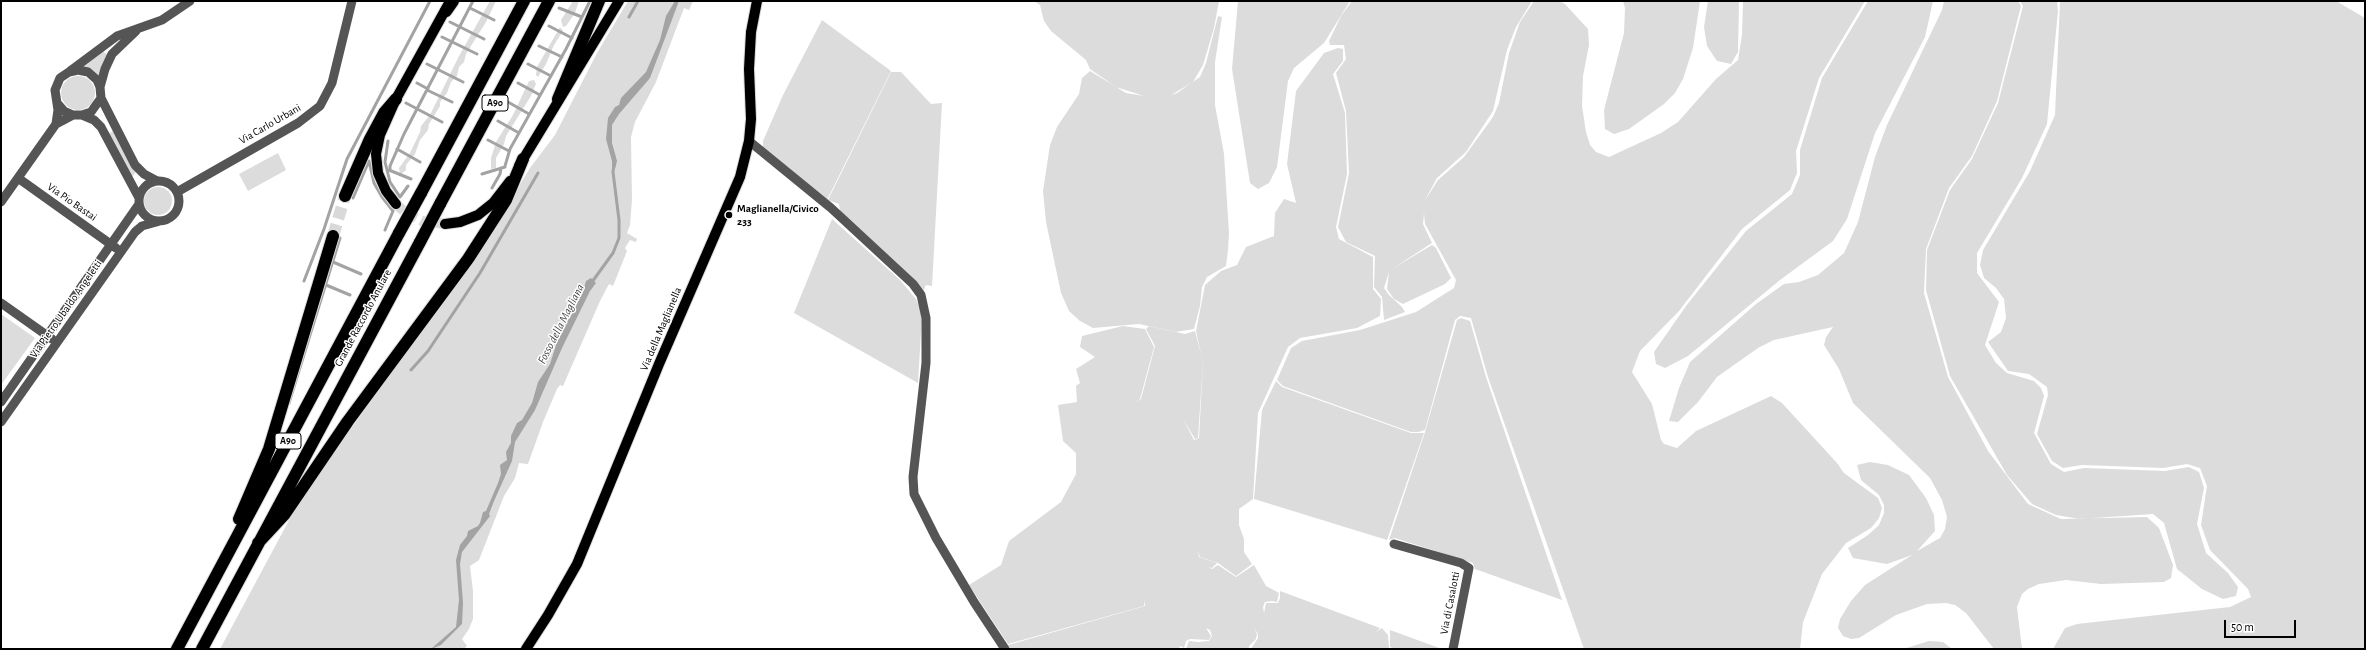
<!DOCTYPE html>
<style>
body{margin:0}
#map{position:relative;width:2366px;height:650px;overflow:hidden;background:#fff;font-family:"Alegreya Sans",sans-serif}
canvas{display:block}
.frame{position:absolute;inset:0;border:2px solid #000;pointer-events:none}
.scale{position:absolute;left:2224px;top:620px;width:72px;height:18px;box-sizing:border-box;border:2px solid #000;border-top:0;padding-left:5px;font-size:12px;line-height:14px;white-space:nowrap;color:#000;-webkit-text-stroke:3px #fff;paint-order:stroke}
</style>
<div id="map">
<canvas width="2366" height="650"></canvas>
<div class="frame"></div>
<div class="scale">50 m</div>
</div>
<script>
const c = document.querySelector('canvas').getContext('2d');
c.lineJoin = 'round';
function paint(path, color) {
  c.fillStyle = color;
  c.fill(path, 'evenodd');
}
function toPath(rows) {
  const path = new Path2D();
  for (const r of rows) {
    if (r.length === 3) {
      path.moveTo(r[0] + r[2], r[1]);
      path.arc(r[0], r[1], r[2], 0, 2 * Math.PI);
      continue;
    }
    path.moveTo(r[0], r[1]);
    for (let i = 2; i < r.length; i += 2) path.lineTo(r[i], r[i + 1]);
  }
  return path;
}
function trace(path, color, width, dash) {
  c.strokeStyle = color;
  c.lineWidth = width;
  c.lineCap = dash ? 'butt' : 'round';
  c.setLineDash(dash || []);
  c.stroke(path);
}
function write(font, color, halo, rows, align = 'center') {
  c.font = font + ' "Alegreya Sans",sans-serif';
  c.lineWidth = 3;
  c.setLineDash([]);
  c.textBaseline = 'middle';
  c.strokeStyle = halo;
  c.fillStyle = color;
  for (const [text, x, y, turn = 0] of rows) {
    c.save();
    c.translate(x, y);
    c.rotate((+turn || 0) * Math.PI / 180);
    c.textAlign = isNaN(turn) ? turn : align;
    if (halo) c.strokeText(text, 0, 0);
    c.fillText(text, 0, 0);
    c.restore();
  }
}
paint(toPath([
 [490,1,496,1,486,22,466,54,464,62,459,67,457,76,451,82,447,93,440,102,440,106,429,124,428,130,420,140,415,154,406,165,406,170,400,175,399,168,410,153,420,132,421,126,430,115,459,56],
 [573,1,579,1,575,13,566,26,563,27,561,20],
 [628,1,693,1,689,10,684,8,656,82,635,122,631,137,632,200,630,225,627,233,637,239,636,242,630,240,625,248,627,251,613,286,609,284,600,301,563,386,560,385,557,389,543,422,528,464,519,463,515,478,504,496,479,560,470,566,473,591,473,619,469,629,462,639,467,646,464,649,220,649,302,496,474,260,530,168,555,135,597,53],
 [1034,1,1219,1,1214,28,1203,65,1193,82,1171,95,1177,93,1200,77,1206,63,1218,16,1222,17,1215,62,1215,105,1224,154,1229,233,1228,250,1226,266,1207,277,1202,287,1200,306,1194,329,1175,332,1139,324,1093,328,1080,321,1069,311,1061,293,1046,222,1043,191,1050,145,1057,127,1079,94,1082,78,1090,71,1126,93,1144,96,1116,87,1090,69,1086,60,1051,31,1044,21,1040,5],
 [1238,1,1350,1,1324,43,1294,68,1288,81,1277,167,1269,183,1258,189,1250,183,1232,69],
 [1352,1,1532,1,1516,27,1507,50,1493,111,1466,152,1437,178,1424,202,1438,180,1464,157,1493,117,1499,103,1509,53,1520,22,1534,1,1559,1,1565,4,1588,29,1589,45,1583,76,1582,106,1586,132,1590,145,1596,152,1609,157,1661,133,1678,122,1716,79,1738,60,1742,35,1743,1,1865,1,1819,78,1796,151,1797,173,1790,190,1742,229,1679,311,1640,351,1632,372,1652,404,1661,440,1664,444,1677,448,1696,431,1771,396,1782,403,1837,463,1844,473,1878,498,1882,508,1879,518,1871,528,1846,543,1822,574,1803,622,1800,649,1584,649,1488,377,1471,318,1460,316,1455,320,1425,430,1418,432,1411,432,1283,386,1277,380,1291,348,1302,341,1360,330,1416,312,1454,288,1456,280,1425,224,1424,213,1423,224,1432,243,1392,269,1432,245,1436,248,1451,278,1445,284,1403,304,1394,299,1387,289,1389,272,1384,288,1389,295,1402,307,1405,312,1384,320,1382,297,1374,287,1375,256,1346,242,1338,227,1349,173,1346,111,1336,73,1346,59,1344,45,1330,45,1329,41,1341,16],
 [1623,1,1700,1,1693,48,1683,79,1675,93,1664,104,1629,129,1614,134,1605,129,1604,110,1624,33,1625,8],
 [1708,1,1739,1,1738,52,1731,64,1717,61,1707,46,1704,27],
 [1868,1,1933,1,1925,37,1875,133,1847,219,1833,241,1780,280,1688,356,1665,368,1656,364,1654,352,1686,306,1746,231,1792,194,1800,175,1800,150,1822,78],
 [1944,1,2018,1,2021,6,1997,101,1972,156,1949,188,1926,249,1924,293,1948,377,1988,451,2028,504,2061,519,2147,517,2159,528,2173,565,2171,578,2164,582,2101,584,2066,580,2039,584,2028,589,2022,594,2017,607,2022,649,1994,649,1966,613,1955,605,1946,603,1927,604,1896,615,1859,638,1851,639,1843,636,1838,628,1840,619,1851,601,1865,585,1912,555,1887,564,1853,558,1848,548,1868,535,1879,525,1884,513,1884,505,1879,495,1861,480,1857,465,1870,462,1888,465,1909,475,1926,498,1934,515,1935,531,1917,551,1940,538,1945,529,1947,517,1942,500,1930,478,1853,403,1839,369,1824,345,1826,337,1833,327,1774,340,1758,348,1717,377,1698,402,1678,422,1669,421,1679,388,1690,362,1756,304,1784,284,1799,282,1818,275,1844,253,1858,222,1875,157,1887,125,1942,10],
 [2020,1,2057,1,2058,11,2047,124,2022,178,1977,253,1977,273,1999,302,1985,345,1996,363,2007,373,2034,381,2041,388,2044,396,2034,433,2051,464,2064,472,2084,468,2165,471,2189,467,2199,472,2204,488,2197,524,2206,553,2228,573,2238,587,2236,596,2223,599,2202,589,2177,569,2164,523,2153,514,2080,519,2056,515,2032,504,2007,475,1950,376,1926,290,1927,250,1950,190,1972,159,1998,103,2023,6],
 [2060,1,2336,1,2365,18,2365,649,2053,649,2065,628,2077,624,2230,607,2251,597,2248,589,2210,550,2201,525,2207,486,2200,468,2187,464,2163,468,2082,465,2063,468,2052,461,2037,434,2048,395,2047,387,2029,374,2008,371,1988,342,2001,332,2006,318,2004,299,1996,288,1984,278,1980,265,1983,250,2030,171,2055,115],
 [822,20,891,71,827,200,763,151,763,141,783,95],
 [560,27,563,31,554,45,546,64,538,77,536,75,537,67],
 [1338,48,1343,49,1343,61,1333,74,1345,113,1347,174,1336,227,1339,239,1373,257,1373,289,1381,299,1380,316,1357,328,1300,338,1288,347,1258,413,1253,499,1239,509,1239,525,1244,539,1244,552,1252,564,1236,576,1218,563,1200,557,1198,551,1199,557,1217,563,1212,568,1208,567,1212,569,1218,565,1236,577,1254,565,1266,586,1279,593,1277,602,1272,601,1265,602,1263,607,1264,613,1266,603,1278,603,1280,598,1280,591,1380,628,1376,632,1363,630,1376,632,1382,628,1388,635,1389,648,1392,649,1358,649,1361,631,1358,649,1251,649,1258,638,1258,634,1254,628,1257,634,1256,639,1249,646,1249,649,1186,649,1189,641,1198,642,1209,641,1212,636,1210,630,1206,628,1211,636,1209,640,1190,639,1186,641,1184,648,1180,646,1179,649,1010,649,1008,645,1145,606,1144,600,1144,606,1008,644,969,585,1001,565,1009,541,1061,502,1076,474,1076,453,1063,441,1058,405,1077,402,1076,386,1080,383,1076,369,1095,357,1080,347,1082,336,1123,326,1145,329,1154,347,1140,399,1135,403,1141,399,1155,346,1146,329,1149,326,1185,334,1195,331,1203,362,1198,438,1195,439,1183,419,1194,440,1199,438,1203,363,1196,331,1205,285,1221,271,1237,265,1246,247,1274,236,1275,213,1284,199,1296,203,1287,164,1296,91,1324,53],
 [101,50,108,55,98,76,82,66],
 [891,72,901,72,931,104,942,103,932,286,926,285,923,292,841,216,839,204,828,200],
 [78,93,17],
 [534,80,536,84,531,96,506,136,504,144,496,158,496,168,491,169,491,158,496,142,513,115,529,81],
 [113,131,136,172,132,177,108,134],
 [278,153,286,170,248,191,239,174],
 [158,201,14],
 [832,219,900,280,916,299,922,314,918,383,794,313],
 [1,314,35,338,1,385],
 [1461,318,1470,321,1486,377,1562,600,1475,569,1473,563,1395,538,1389,540,1425,432,1457,320],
 [1276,381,1282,387,1411,433,1424,433,1387,540,1254,499,1262,410],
 [1390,630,1442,649,1396,649,1390,647],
 [1929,641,1943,642,1952,649,1903,649]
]), '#dcdcdc');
paint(toPath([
 [675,1,679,1,650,78,619,114,612,125,612,143,617,161,615,169,612,167,612,161,606,139,608,118,615,107,619,105,621,98,646,72,660,40,666,16],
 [591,278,596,283,590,291,562,348,535,410,515,442,512,461,494,501,489,514,490,516,462,552,460,564,463,603,462,624,441,645,431,649,456,627,459,600,456,560,460,545,467,536,468,531,478,526,480,523,483,512,486,511,498,483,501,474,500,465,507,460,506,452,511,443,511,436,517,423,522,420,532,403,538,382,550,364,558,339,583,292,586,281]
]), '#a3a3a3');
trace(toPath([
 [470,8,494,20],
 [559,8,582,17],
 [629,17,638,1],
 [450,22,484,39],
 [549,26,572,38],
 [442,37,477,54],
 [539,46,562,57],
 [427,64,463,82],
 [528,64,551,76],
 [417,83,428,89],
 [518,83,540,95],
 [427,90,452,102],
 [508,102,529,114],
 [406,103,442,122],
 [498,121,519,133],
 [488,140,509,151],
 [388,141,385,162,390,182,400,197,408,186],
 [397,149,420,162],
 [505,166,510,149,566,49,590,1],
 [389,170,411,179],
 [390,170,390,166,404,134,473,1],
 [482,174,505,167],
 [492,188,500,174,501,168],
 [353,198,369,161,374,183,382,197,393,211,385,230],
 [333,262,361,274],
 [304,281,324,229,347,159,430,1],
 [592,282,613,253,619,238,619,220,613,172,614,164],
 [326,285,350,295],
 [411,370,428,351,480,273,538,173],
 [289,403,340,238]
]), '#a3a3a3', 3);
trace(toPath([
 [396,204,405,212,422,221,445,224]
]), '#d9d9d9', 10, [10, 5]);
trace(toPath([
 [333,236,345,196]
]), '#d9d9d9', 12, [12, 6]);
const major = toPath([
 [519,166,619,1],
 [396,204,386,191,378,173,376,154,380,135,396,99,448,5],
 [445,224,460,222,478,215,493,203,510,181],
 [526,649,548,615,577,564,659,364,740,177,749,141,751,119,749,69,751,32,757,1]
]);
const highway = toPath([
 [446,11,453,1],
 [558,99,599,1],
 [421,193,524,1],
 [345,196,370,139,384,113,396,99],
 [440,204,549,1],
 [239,519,269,449,333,236],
 [258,543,284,515,348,421,468,259,506,200,523,159],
 [177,649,399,233],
 [202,649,420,242]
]);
trace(major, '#dbdbdb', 12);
trace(highway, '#dbdbdb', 14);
trace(toPath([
 [70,71,117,36,162,20,190,1],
 [100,87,105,69,112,54,136,31],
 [101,98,135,165,144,174,157,181],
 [82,115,94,120,101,127,139,198],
 [56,124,58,110,55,90,60,78,69,72,78,70,88,72,97,80,100,87,101,98,91,112,82,115,73,115,64,111,57,103],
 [749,141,831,208,913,284,921,295,926,318,926,363,913,477,914,494,936,538,974,602,1005,649],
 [18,178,116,248],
 [159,201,20],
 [177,192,298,123,320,106,332,83,352,1],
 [1,202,56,124,73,115],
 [1,303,52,339],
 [1,402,139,204],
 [1,422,135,232,142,226,160,221],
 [1394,544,1461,563,1469,568,1453,649]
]), '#555', 9);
trace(major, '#000', 10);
trace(highway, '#000', 12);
const highwayBridge = toPath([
 [399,233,421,193],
 [420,242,440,204]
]);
trace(highwayBridge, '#dbdbdb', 14, []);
trace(highwayBridge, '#000', 12);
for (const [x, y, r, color] of [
 [729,215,4,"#000"]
]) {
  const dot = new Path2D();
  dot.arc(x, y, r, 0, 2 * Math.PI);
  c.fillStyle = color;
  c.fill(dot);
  trace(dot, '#fff', 1.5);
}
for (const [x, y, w] of [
 [495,103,26],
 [288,441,26]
]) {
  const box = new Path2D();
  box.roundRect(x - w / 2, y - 8, w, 16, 3);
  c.fillStyle = '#fff';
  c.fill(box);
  trace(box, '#000', 1);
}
write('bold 10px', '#000', null, [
 ["A90",495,103],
 ["A90",288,441]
]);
write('11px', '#000', '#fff', [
 ["Via Carlo Urbani",270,124,-30],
 ["Via Pio Bastai",72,202,35],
 ["Via Pietro Ubaldo Angeletti",66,309,-55],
 ["Grande Raccordo Anulare",363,318,-62],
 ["Via della Maglianella",661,329,-67],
 ["Via di Casalotti",1450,603,-79]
]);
write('bold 11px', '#000', '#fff', [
 ["Maglianella/Civico",737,209],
 ["233",737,222]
], 'left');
write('italic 12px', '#444', '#fff', [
 ["Fosso della Magliana",561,324,-63]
]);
</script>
